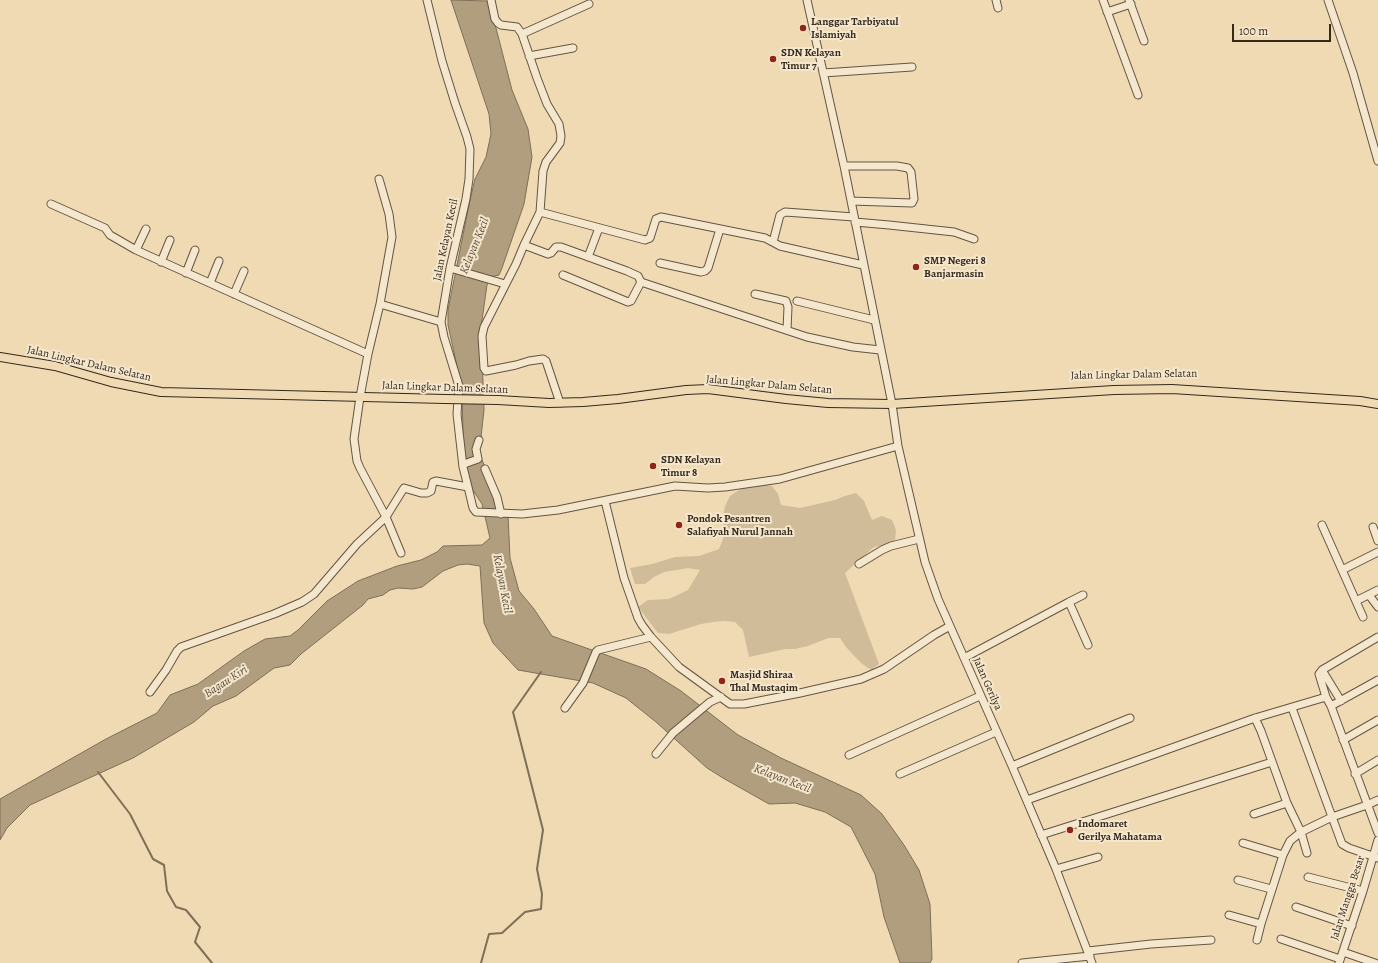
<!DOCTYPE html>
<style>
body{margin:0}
#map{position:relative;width:1378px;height:963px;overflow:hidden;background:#f0dab3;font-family:Alegreya,serif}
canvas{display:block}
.scale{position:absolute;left:1232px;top:24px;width:99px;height:18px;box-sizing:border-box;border:2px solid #34291b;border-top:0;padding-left:5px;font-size:12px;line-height:14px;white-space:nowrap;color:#34291b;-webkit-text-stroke:3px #f5e7ce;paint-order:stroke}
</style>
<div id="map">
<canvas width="1378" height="963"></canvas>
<div class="scale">100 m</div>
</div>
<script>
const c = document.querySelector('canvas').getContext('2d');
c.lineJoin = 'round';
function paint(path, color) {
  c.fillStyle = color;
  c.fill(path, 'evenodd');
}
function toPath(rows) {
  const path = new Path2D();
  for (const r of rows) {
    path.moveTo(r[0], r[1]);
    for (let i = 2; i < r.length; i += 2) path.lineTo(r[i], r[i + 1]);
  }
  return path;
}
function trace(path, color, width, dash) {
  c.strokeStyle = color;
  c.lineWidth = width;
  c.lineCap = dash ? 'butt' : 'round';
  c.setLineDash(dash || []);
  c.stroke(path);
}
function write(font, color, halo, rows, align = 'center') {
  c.font = font + ' Alegreya,serif';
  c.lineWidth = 4;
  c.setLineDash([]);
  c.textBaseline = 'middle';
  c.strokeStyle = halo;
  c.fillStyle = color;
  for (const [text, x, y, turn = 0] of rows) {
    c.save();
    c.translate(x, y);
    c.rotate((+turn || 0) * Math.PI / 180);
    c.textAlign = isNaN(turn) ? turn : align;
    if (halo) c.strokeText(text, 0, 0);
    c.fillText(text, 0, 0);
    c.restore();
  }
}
paint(toPath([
 [761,484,772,486,778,494,781,505,800,508,835,500,845,496,856,493,864,501,872,520,882,516,892,520,896,530,895,541,885,545,874,547,845,573,879,664,871,670,861,663,846,647,840,638,828,638,808,646,795,649,785,649,749,657,743,630,735,622,724,621,713,622,701,624,669,634,658,633,638,607,648,600,669,599,688,590,700,570,688,568,664,572,654,577,645,584,635,584,630,568,652,564,675,557,699,556,719,549,723,539,723,517,725,506,730,496,739,490,750,486]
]), '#d0bc99');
const water = toPath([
 [451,0,489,1,512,90,528,129,532,157,524,204,502,268,499,275,490,277,487,285,481,327,484,410,481,437,478,447,480,456,497,492,501,509,508,515,510,558,519,591,534,609,552,636,646,669,681,691,738,735,781,758,861,795,882,814,904,845,919,870,930,904,932,959,930,963,900,963,884,917,875,874,851,827,825,812,795,803,769,804,723,778,707,768,656,722,626,698,593,683,518,670,493,643,484,623,480,566,467,564,458,565,443,571,422,587,413,589,398,588,390,590,383,595,368,599,363,605,301,654,290,665,274,668,236,696,213,706,194,722,133,758,30,805,7,828,0,840,0,799,106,739,157,713,170,695,198,684,244,651,265,639,290,636,298,630,327,601,358,581,397,566,421,560,437,552,443,546,482,545,490,538,482,504,469,484,463,437,462,389,448,325,448,310,470,200,475,179,486,157,491,134,489,114,451,0]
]);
paint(water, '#b09e7f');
trace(water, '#7e6f57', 1);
trace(toPath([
 [98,772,130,814,153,859,164,865,167,891,176,907,186,910,200,927,195,942,212,963],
 [481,963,489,934,502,933,525,912,541,909,542,894,537,869,543,830,513,712,541,672]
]), '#7e6f57', 2);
const minor = toPath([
 [427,0,442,61,455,103,467,137,470,149,469,179,466,199,450,268,441,322,444,337,459,386,457,414,463,467,468,487],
 [491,0,495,19,498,23,501,25,517,27,522,34,537,78,547,104,559,124,561,136,560,143,546,162,543,171,540,212,524,245,516,264,484,327,482,336,484,368,486,371,516,365,529,361,543,359,546,361,560,403],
 [807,0,844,166,892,404,898,446,925,562,938,599,1012,766,1056,869,1092,963],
 [996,0,998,8],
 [1103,0,1138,95],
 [1129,0,1144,41],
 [1328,0,1353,73,1378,161],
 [1107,12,1131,4],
 [522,34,589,4],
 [529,56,573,48],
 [823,73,912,67],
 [844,166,897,166,908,168,911,172,914,199,912,203,851,201],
 [379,179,389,214,392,237,380,304,368,354,360,397,354,439,357,461,360,468,386,517,401,553],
 [51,204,105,228,110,235,136,250,368,354],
 [540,212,645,240,650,238,656,219,661,217,765,238,780,246,863,265],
 [855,222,889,225,954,232,974,239],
 [773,242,780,215,785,212,854,217],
 [524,245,548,254,551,253,556,247,561,247,627,271,638,276,641,282,807,337,853,347,880,350],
 [136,250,146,229],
 [588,257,599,228],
 [161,262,170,240],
 [660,263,701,272,705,271,708,268,720,229],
 [450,268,505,284],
 [186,273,195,250],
 [563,275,628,302,631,301,641,282],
 [210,283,219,261],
 [234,294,244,271],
 [755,294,786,301,788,307,787,330],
 [797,301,874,320],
 [380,304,441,322],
 [463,467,464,464,478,459,476,449,479,440],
 [485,469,497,497,501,514],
 [605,501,624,578,638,618,642,625,651,637,679,667,730,704,744,704,800,693,861,679,884,669,934,635,950,626],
 [1322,525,1363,617],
 [1373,527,1378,541],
 [859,564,882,550,891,546,919,539],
 [1342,570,1378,552],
 [1369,595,1378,607],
 [1356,601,1378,590],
 [1069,602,1083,595],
 [1378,637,1322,670,1319,674,1326,697,1331,706,1378,833],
 [964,658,1069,602,1088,645],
 [1322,670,1341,701],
 [150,692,166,670,177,651,181,647,274,614,302,602,314,594,357,544,386,517,404,488,421,493,427,493,431,491,433,482,436,481,468,487,473,508,476,512,522,514,558,510,675,486,708,488,725,487,780,479,898,446],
 [1331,706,1378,680],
 [565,708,583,683,596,652,598,650,651,637],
 [1292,708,1342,844,1349,848,1378,858],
 [1255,718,1261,731,1287,803,1301,832,1307,853],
 [1343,740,1378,720],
 [656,754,673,733,710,702,721,697],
 [849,755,980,696],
 [1012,766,1130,718],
 [900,774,996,732],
 [1355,774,1378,760],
 [1027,800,1255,718,1326,697],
 [1254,814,1287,803],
 [1041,835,1272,762],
 [1243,843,1283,855],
 [1056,869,1098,857],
 [1308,877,1363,891],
 [1238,880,1271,889],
 [1296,907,1352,926],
 [1229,915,1261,924],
 [1281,939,1340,959],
 [1257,940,1261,924,1283,855,1290,841,1301,832,1332,817,1367,805,1378,800],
 [1088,951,1151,944,1211,940],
 [1343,952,1375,963],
 [1022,963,1090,956],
 [1339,963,1363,891,1378,840]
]);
const major = toPath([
 [0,357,55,366,111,382,161,392,445,399],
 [498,400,549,403,583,402,618,399,686,390,708,389,786,399,828,403,892,404,1114,390,1172,389,1360,401,1378,404]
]);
trace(minor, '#635541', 9);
trace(major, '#34291b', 10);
trace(minor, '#f5e7ce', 7);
trace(major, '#f0dab3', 8);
const majorBridge = toPath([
 [445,399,498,400]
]);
trace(majorBridge, '#34291b', 10, []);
trace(majorBridge, '#f0dab3', 8);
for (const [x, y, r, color] of [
 [803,28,4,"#8f2418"],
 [773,59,4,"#8f2418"],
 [916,267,4,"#8f2418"],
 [653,466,4,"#8f2418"],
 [679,525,4,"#8f2418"],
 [722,681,4,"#8f2418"],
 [1070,830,4,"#8f2418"]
]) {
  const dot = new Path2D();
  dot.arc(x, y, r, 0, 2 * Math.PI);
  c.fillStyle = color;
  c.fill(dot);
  trace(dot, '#f5e7ce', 1.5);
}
write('bold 11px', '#34291b', '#f5e7ce', [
 ["Langgar Tarbiyatul",811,22],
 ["Islamiyah",811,35],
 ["SDN Kelayan",781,53],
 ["Timur 7",781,66],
 ["SMP Negeri 8",924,261],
 ["Banjarmasin",924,274],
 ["SDN Kelayan",661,460],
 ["Timur 8",661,473],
 ["Pondok Pesantren",687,519],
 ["Salafiyah Nurul Jannah",687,532],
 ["Masjid Shiraa",730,675],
 ["Thal Mustaqim",730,688],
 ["Indomaret",1078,824],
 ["Gerilya Mahatama",1078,837]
], 'left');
write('11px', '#34291b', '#f5e7ce', [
 ["Jalan Kelayan Kecil",446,240,-78],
 ["Jalan Lingkar Dalam Selatan",89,364,13],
 ["Jalan Lingkar Dalam Selatan",1134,375,-1],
 ["Jalan Lingkar Dalam Selatan",769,385,5],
 ["Jalan Lingkar Dalam Selatan",445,388,2],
 ["Jalan Gerilya",987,684,66],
 ["Jalan Mangga Besar",1348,898,-72]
]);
write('italic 12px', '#594c39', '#f5e7ce', [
 ["Kelayan Kecil",475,246,-68],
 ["Kelayan Kecil",502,584,79],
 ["Bagau Kiri",226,682,-33],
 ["Kelayan Kecil",782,779,21]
]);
</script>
